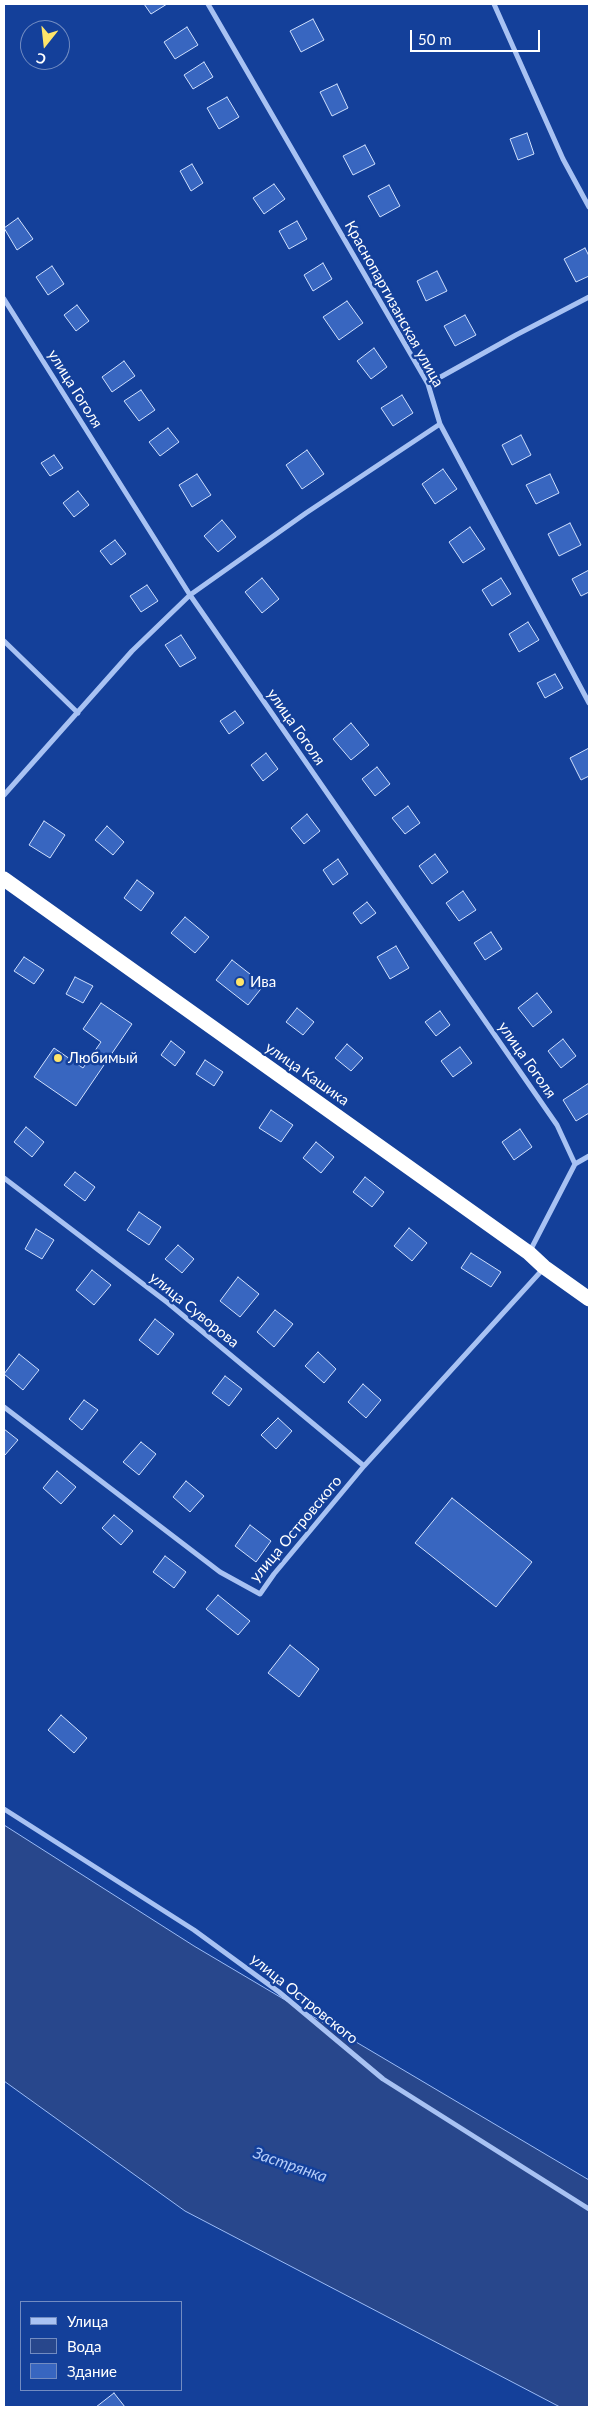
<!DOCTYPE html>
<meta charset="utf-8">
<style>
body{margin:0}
#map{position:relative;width:593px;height:2411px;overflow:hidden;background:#14409a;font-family:Lato,sans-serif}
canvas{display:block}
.frame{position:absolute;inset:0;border:5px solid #fff;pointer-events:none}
.legend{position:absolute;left:20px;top:2301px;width:162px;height:90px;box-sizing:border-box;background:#14409a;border:1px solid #728cc2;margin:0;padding:6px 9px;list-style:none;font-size:15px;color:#fff}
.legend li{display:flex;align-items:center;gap:10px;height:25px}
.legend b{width:25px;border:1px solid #728cc2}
.north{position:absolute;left:20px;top:20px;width:50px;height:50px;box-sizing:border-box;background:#14409a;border:1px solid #728cc2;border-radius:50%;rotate:196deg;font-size:14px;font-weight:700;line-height:20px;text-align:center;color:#fff}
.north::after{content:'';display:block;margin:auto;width:18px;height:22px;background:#ffe56a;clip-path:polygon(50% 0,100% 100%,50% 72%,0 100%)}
.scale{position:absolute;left:410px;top:30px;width:130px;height:22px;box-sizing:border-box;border:2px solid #fff;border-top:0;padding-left:6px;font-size:15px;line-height:18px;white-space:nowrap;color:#fff;-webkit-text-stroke:4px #14409a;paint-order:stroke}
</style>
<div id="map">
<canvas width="593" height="2411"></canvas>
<div class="frame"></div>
<ul class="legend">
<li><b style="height:6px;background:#a8c2f3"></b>Улица</li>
<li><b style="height:14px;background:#28478c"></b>Вода</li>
<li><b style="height:14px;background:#3866c0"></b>Здание</li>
</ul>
<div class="north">С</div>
<div class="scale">50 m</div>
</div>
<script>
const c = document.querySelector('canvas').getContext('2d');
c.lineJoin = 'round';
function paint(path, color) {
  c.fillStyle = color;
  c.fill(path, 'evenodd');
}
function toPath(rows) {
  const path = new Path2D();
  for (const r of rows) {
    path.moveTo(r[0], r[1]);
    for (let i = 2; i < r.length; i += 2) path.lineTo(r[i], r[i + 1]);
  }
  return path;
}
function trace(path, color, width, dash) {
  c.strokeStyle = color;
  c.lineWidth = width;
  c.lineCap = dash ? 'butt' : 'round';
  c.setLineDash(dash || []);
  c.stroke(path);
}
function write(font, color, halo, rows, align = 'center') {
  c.font = font + ' Lato,sans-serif';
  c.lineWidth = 5;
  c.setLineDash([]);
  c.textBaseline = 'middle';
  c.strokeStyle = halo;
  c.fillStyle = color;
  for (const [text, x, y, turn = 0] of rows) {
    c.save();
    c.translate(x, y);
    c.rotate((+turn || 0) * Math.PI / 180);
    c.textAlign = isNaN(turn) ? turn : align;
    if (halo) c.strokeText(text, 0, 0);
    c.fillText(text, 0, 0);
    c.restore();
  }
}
const water = toPath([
 [4,1825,194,1946,589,2180,589,2407,560,2407,185,2211,4,2081,4,1825]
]);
paint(water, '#28478c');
trace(water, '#9bbbf6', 1);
const building = toPath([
 [144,4,167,4,151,14,144,4],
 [313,19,324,40,301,52,290,31,313,19],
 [187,27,198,45,175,59,164,42,187,27],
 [204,62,213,77,193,89,184,75,204,62],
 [337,84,348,108,332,116,320,92,337,84],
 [227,97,239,117,219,129,207,108,227,97],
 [527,133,534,154,518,160,510,139,527,133],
 [365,145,375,164,353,175,343,156,365,145],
 [192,164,203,183,191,191,180,171,192,164],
 [274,184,285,199,264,214,253,198,274,184],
 [389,185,400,206,380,217,368,196,389,185],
 [18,218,33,239,17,250,4,228,18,218],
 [297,221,307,239,289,249,279,231,297,221],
 [585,248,589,256,589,276,576,282,564,259,585,248],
 [323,263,332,279,313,291,304,275,323,263],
 [52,266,64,284,48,295,36,277,52,266],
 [437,271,447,291,426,301,417,281,437,271],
 [347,301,363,323,339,340,323,317,347,301],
 [77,305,89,321,76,331,64,315,77,305],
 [465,315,476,335,455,346,444,326,465,315],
 [374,348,387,367,371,379,357,361,374,348],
 [124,361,135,376,112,392,102,377,124,361],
 [141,390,155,410,139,421,124,401,141,390],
 [402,395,413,413,393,426,381,408,402,395],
 [168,428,179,442,160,456,149,442,168,428],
 [521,435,531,455,512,465,502,445,521,435],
 [307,450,324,474,302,489,286,465,307,450],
 [54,455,63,468,50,476,41,463,54,455],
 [443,469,457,489,435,504,422,484,443,469],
 [197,474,211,495,192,507,179,485,197,474],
 [550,474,559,493,536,504,526,485,550,474],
 [78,491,89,505,74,517,63,503,78,491],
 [222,520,236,537,218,552,204,536,222,520],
 [570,523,581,545,559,556,548,534,570,523],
 [470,527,485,549,463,563,449,542,470,527],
 [115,540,126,554,111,565,100,551,115,540],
 [589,570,589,592,581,596,572,579,589,570],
 [262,578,279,599,262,613,245,592,262,578],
 [501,578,511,594,492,606,482,590,501,578],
 [147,585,158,601,141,612,130,596,147,585],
 [528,622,539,640,519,652,509,634,528,622],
 [181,635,196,658,180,667,165,645,181,635],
 [555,674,563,688,545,698,537,683,555,674],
 [235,711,244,723,229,734,220,721,235,711],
 [351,723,369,745,351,760,333,739,351,723],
 [589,748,589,776,581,780,570,758,589,748],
 [266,753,278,769,263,781,251,765,266,753],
 [377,767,390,784,375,796,362,779,377,767],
 [408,806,420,823,405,834,392,818,408,806],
 [307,814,320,831,304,844,291,828,307,814],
 [44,821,65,835,50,858,29,845,44,821],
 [107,826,124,842,113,855,95,840,107,826],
 [435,854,448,872,432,884,419,866,435,854],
 [338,859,348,874,333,885,323,870,338,859],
 [137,880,154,893,141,911,124,898,137,880],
 [463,891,476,910,459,921,446,903,463,891],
 [367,902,376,913,361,924,353,913,367,902],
 [185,917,209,937,195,953,171,933,185,917],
 [491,932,502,949,485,960,474,943,491,932],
 [396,946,409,968,390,979,377,957,396,946],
 [24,957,44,970,34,984,14,971,24,957],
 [232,960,264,985,248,1005,216,980,232,960],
 [75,977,93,986,83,1003,66,994,75,977],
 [537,993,552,1012,533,1027,518,1008,537,993],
 [101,1003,132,1024,76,1106,34,1077,54,1048,83,1068,101,1042,83,1029,101,1003],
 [297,1008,314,1022,303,1035,286,1022,297,1008],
 [440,1011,450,1025,436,1036,425,1022,440,1011],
 [563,1039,576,1056,561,1068,548,1051,563,1039],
 [171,1041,185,1052,175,1066,161,1055,171,1041],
 [347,1044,363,1058,351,1071,335,1058,347,1044],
 [460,1047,472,1063,453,1077,441,1061,460,1047],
 [205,1060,223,1072,214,1086,196,1074,205,1060],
 [589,1083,589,1113,576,1121,563,1100,589,1083],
 [271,1110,293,1125,281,1142,259,1128,271,1110],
 [26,1127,44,1142,32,1157,14,1142,26,1127],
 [520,1129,532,1147,514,1160,502,1142,520,1129],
 [316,1142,334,1157,321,1173,303,1158,316,1142],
 [75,1172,95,1187,85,1201,64,1185,75,1172],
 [365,1177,384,1192,372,1207,353,1192,365,1177],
 [139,1212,161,1227,149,1245,127,1230,139,1212],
 [409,1228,427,1243,412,1261,394,1246,409,1228],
 [36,1229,54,1240,42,1259,25,1249,36,1229],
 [178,1245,194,1259,182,1273,165,1259,178,1245],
 [471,1253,501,1272,491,1287,461,1268,471,1253],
 [92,1270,111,1285,94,1305,76,1290,92,1270],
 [238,1277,259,1294,240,1317,220,1301,238,1277],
 [275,1310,293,1324,274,1347,257,1332,275,1310],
 [155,1319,174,1334,158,1355,139,1340,155,1319],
 [318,1352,336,1369,324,1383,305,1366,318,1352],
 [19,1354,39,1370,23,1390,4,1374,19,1354],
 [225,1376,242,1389,229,1406,212,1393,225,1376],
 [363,1384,381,1400,366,1418,348,1402,363,1384],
 [84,1400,98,1410,82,1430,69,1419,84,1400],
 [278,1418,292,1431,276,1449,261,1435,278,1418],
 [4,1429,18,1440,5,1455,4,1454,4,1429],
 [141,1442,156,1454,139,1475,123,1462,141,1442],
 [57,1471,76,1487,61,1504,43,1488,57,1471],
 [186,1481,204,1496,190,1512,173,1497,186,1481],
 [452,1498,532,1562,496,1607,415,1543,452,1498],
 [114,1515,133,1531,121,1545,102,1528,114,1515],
 [250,1525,271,1541,256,1562,235,1546,250,1525],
 [165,1556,186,1572,174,1588,153,1572,165,1556],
 [218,1595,250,1621,238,1635,206,1609,218,1595],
 [290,1645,319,1669,299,1697,268,1673,290,1645],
 [61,1715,87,1738,74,1753,48,1730,61,1715],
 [114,2393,125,2407,96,2407,114,2393]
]);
paint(building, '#3866c0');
trace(building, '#d0e0fd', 1);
trace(toPath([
 [208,4,428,384,440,424,589,703],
 [494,4,563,159,589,207],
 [4,299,190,595,557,1125,575,1164],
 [428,384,516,335,589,297],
 [4,641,78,713],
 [4,795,132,651,190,595,306,513,440,424],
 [4,1178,168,1303,364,1466],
 [530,1251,575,1164,589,1156],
 [4,1407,220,1572,260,1594,274,1574,364,1466,544,1268],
 [4,1809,194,1930,279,1992,383,2079,589,2209]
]), '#a8c2f3', 5);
trace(toPath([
 [4,879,529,1253,544,1267,589,1299]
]), '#fff', 15);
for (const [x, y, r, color] of [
 [240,982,5,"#ffe56a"],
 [58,1058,5,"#ffe56a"]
]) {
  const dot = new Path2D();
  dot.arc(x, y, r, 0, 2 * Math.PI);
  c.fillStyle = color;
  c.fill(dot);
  trace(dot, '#14409a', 2);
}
write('15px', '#fff', '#14409a', [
 ["Краснопартизанская улица",394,304,61],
 ["улица Гоголя",75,389,58],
 ["улица Гоголя",296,727,55],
 ["улица Гоголя",527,1060,55],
 ["улица Кашика",307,1074,35],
 ["улица Суворова",194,1310,39],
 ["улица Островского",296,1529,-50],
 ["улица Островского",304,1999,39]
]);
write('15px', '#fff', '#14409a', [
 ["Ива",250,982],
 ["Любимый",68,1058]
], 'left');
write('italic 16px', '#b5cdf9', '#14409a', [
 ["Застрянка",290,2165,19]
]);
</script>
